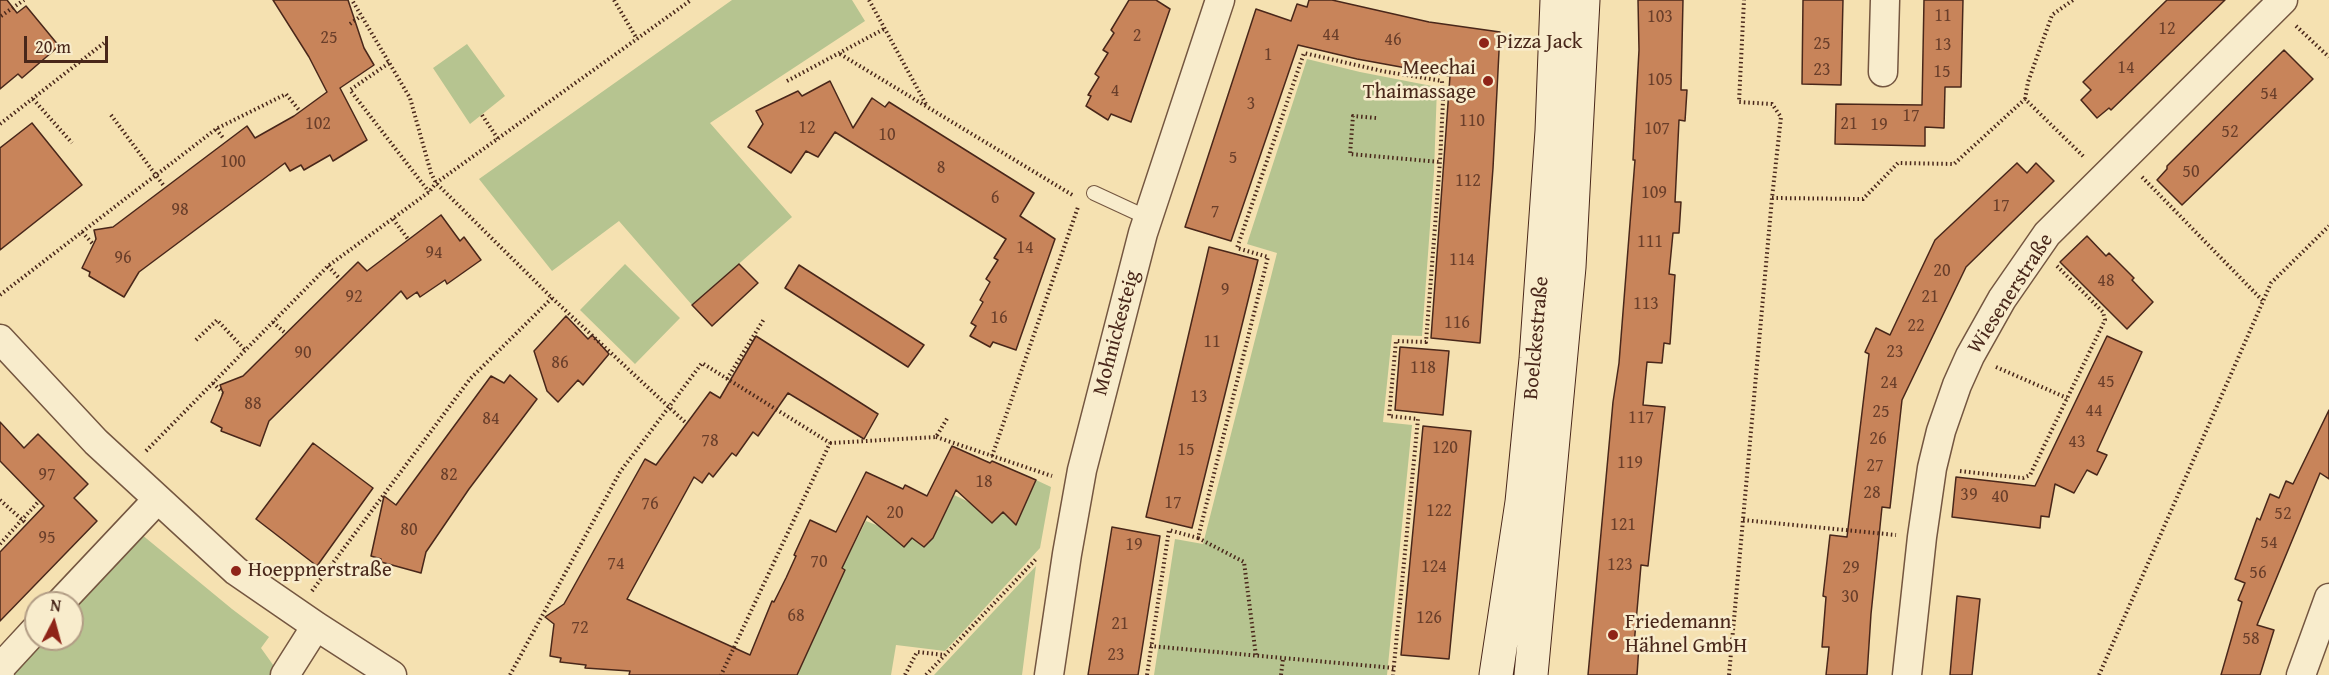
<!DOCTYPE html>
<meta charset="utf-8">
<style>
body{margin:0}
#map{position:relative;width:2329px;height:675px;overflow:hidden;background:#f5e1b1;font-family:"Gentium Book Plus",serif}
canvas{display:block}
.north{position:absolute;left:24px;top:591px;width:60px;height:60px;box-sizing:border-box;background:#f8eccc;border:2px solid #b29d85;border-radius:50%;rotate:6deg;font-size:16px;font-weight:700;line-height:24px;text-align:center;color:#49271a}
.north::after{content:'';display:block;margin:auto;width:21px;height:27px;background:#8f2418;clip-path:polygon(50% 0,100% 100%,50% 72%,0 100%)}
.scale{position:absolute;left:24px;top:36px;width:84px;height:27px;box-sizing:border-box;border:3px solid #49271a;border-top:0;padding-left:8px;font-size:18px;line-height:21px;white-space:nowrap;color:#49271a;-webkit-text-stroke:4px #f8eccc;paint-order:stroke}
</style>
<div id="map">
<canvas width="2329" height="675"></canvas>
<div class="north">N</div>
<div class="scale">20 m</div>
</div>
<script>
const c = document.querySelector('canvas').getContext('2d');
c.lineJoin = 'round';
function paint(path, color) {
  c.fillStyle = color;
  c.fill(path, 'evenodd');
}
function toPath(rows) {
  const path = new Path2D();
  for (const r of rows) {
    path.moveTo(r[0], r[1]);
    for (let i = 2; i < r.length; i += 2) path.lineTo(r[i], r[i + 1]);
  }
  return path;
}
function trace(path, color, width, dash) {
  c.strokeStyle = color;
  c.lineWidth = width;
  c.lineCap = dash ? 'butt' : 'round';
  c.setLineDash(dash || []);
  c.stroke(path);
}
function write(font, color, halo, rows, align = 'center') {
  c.font = font + ' "Gentium Book Plus",serif';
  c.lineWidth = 5;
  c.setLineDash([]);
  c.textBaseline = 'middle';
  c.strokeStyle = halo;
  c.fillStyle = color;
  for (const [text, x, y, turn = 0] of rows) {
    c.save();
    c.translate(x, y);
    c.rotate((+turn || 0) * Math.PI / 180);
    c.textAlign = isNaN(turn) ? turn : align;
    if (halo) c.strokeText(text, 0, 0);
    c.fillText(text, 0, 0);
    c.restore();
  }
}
paint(toPath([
 [732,0,852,0,865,21,710,123,792,217,692,305,619,221,552,271,479,179],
 [467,44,505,96,470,124,433,68],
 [1307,59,1360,72,1437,87,1434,172,1422,336,1392,335,1383,422,1412,425,1387,675,1154,675,1175,539,1203,544,1277,253,1247,244],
 [625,264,680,318,635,364,580,310],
 [1036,480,1051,487,1040,548,945,651,896,645,891,675,797,675,806,649,809,649,845,570,842,568,866,521,879,526,904,547,912,538,924,547,933,538,954,495,969,502,992,523,1003,512,1013,522,1021,514],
 [141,534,232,609,269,637,261,648,276,669,272,675,13,675,14,671,41,639,72,639,72,607],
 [1036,566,1022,675,934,675]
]), '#b6c490');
const building = toPath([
 [0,0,7,0,17,13,26,6,59,46,22,78,18,74,0,89,0,0],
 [273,0,348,0,364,48,374,65,340,88,367,140,333,161,330,155,304,170,301,165,290,171,285,163,139,272,124,297,89,276,90,272,82,268,96,239,94,230,113,227,247,126,255,138,294,116,327,92,309,57,273,0],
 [1129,0,1156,0,1170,9,1131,122,1111,114,1108,120,1086,106,1091,96,1088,95,1099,77,1095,74,1108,53,1103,50,1114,33,1111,30,1129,0],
 [1309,0,1332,0,1429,22,1500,32,1493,168,1480,343,1431,338,1450,76,1357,59,1298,45,1231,241,1185,227,1256,9,1291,21,1297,4,1307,7,1309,0],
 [1638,0,1683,0,1681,90,1687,90,1685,121,1679,120,1675,202,1681,202,1679,233,1673,233,1669,274,1675,275,1670,344,1664,343,1662,363,1647,362,1643,405,1665,407,1648,566,1641,565,1634,645,1639,645,1637,675,1588,675,1613,402,1619,363,1635,160,1633,160,1639,50,1638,0],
 [1803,0,1843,0,1841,85,1802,84,1803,0],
 [1924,0,1963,0,1961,87,1945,87,1944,128,1925,127,1925,146,1835,144,1836,104,1922,105,1924,0],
 [2167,0,2225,0,2111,110,2109,108,2097,118,2081,100,2091,90,2083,82,2167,0],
 [2284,50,2313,79,2182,205,2157,180,2167,169,2167,166,2284,50],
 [830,81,853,128,872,98,885,107,889,102,1034,193,1020,216,1055,239,1016,350,993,342,990,347,970,336,976,326,971,323,983,302,980,300,990,282,986,279,998,260,994,258,1006,239,835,132,818,157,806,151,791,173,748,147,763,124,756,111,798,91,802,96,830,81],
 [32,123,82,185,0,250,0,148,32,123],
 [2017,163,2027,173,2036,163,2054,181,1966,267,1914,375,1902,400,1890,508,1882,507,1871,614,1867,675,1826,675,1829,647,1822,647,1826,597,1823,596,1830,535,1847,537,1869,354,1865,352,1876,328,1890,335,1935,240,2017,163],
 [441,215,460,241,464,237,481,260,447,284,445,280,420,297,417,292,407,299,401,291,269,421,260,446,221,431,222,428,211,422,223,393,220,385,243,376,358,262,367,271,441,215],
 [2087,236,2106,256,2109,253,2134,278,2132,280,2153,302,2127,329,2060,262,2087,236],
 [1209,247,1258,260,1192,528,1146,517,1209,247],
 [739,264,758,283,712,326,692,305,739,264],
 [799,265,924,345,908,367,785,288,799,265],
 [566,316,588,339,592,335,609,354,583,385,578,380,558,402,547,391,534,351,566,316],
 [756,336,878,414,864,439,788,393,758,436,753,432,736,456,732,453,713,477,709,473,702,483,694,477,627,599,750,655,772,601,774,602,786,578,796,556,794,555,810,520,836,532,866,472,903,489,905,485,927,496,952,446,990,463,992,461,1036,480,1016,525,1003,512,992,523,956,490,933,538,924,547,912,538,904,547,867,516,842,568,845,570,797,675,629,675,630,671,585,668,586,665,560,662,561,658,550,656,554,624,545,617,564,604,645,459,656,465,710,392,720,398,756,336],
 [2107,336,2142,352,2097,451,2107,455,2097,475,2087,470,2074,493,2055,484,2049,517,2041,516,2040,528,1952,517,1956,477,2035,486,2107,336],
 [1400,347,1449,351,1443,415,1395,410,1400,347],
 [510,375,537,399,469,489,426,552,421,573,381,562,381,559,371,556,384,496,396,505,491,376,504,383,510,375],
 [2329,410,2329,479,2320,473,2257,625,2274,630,2260,675,2221,675,2242,602,2238,600,2245,583,2235,579,2257,518,2260,520,2270,494,2279,498,2286,481,2293,484,2329,410],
 [0,422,24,448,38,434,88,484,74,498,97,521,0,621,0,552,44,506,0,461,0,422],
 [1423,426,1471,431,1449,659,1401,655,1423,426],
 [313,443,373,488,317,566,256,519,313,443],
 [1112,527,1160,536,1138,675,1088,675,1112,527],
 [1957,596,1980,599,1972,675,1950,675,1957,596]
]);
paint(building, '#c8845a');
trace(building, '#49271a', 1.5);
const lane = toPath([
 [1094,193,1148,218]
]);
const street = toPath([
 [1883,72,1885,0],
 [0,339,96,442,236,571,316,626,392,675],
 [60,603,157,500],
 [0,672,0,668,36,629],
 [285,675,316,626],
 [1049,675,1067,554,1082,470,1143,233,1220,0],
 [1907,675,1922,537,1932,468,1941,431,1957,385,1970,356,2002,299,2047,234,2283,0],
 [2301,675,2329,598]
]);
const secondary = toPath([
 [1496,675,1522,502,1536,359,1552,131,1557,0],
 [1531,675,1569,267,1583,0]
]);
trace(lane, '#745640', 16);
trace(street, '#745640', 31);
trace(secondary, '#49271a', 35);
trace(toPath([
 [614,0,637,39],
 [869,0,927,106],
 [1,16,24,0],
 [350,24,361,16],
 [2296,26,2329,57],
 [840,54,1074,196],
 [389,63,350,90,429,192],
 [787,81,884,29],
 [33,99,72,143],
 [2025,99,2028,82,2052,15,2073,0],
 [111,115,164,186],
 [482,115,498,139],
 [1376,118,1353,116,1350,154,1440,162],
 [0,124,104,43],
 [216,129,224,139],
 [2142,177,2263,301],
 [1772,198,1863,199,1898,163,1954,164,2025,99,2085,158],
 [393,219,408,239],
 [82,232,93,244],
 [328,266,339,278],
 [0,295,216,129,286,94,299,110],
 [552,298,686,423],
 [273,322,284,332],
 [196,340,217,320,245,350],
 [1996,367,2067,398],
 [727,379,764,319],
 [213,383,223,393],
 [936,437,1052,476],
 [830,443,936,437,948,417],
 [146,451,328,266,429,192,436,183,691,0],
 [992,456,1078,207],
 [1960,471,2023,478,2030,475,2105,320,2103,312,2057,266],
 [0,500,27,524],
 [1743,520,1896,535],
 [1198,538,1244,562,1256,656],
 [0,544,39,501],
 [312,591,470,379,552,298,436,183,431,173,410,98,352,0],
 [1150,646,1394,668],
 [510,675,620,472,702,363,830,443,721,675],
 [905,675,917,652,945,655],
 [926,675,1037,558],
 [1147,675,1169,530,1198,538,1268,257,1237,248,1304,53,1382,71,1442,81,1443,101,1440,162,1426,342,1396,341,1389,416,1418,419,1393,675],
 [1281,675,1283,659],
 [1729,675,1772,198,1781,117,1772,104,1739,102,1744,0],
 [2099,675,2271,283,2329,226]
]), '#49271a', 4, [1.5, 3]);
trace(lane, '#f8eccc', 14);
trace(street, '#f8eccc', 28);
trace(secondary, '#f8eccc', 33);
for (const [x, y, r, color] of [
 [1484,43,6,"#8f2418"],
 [1488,81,6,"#8f2418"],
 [236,571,6,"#8f2418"],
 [1613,635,6,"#8f2418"]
]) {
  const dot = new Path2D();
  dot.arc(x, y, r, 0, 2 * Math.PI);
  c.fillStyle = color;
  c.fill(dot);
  trace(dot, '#f8eccc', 2);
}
write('18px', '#693e2a', null, [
 ["11",1943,16],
 ["103",1660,17],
 ["12",2167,29],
 ["44",1331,35],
 ["2",1137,36],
 ["25",329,38],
 ["46",1393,40],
 ["25",1822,44],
 ["13",1943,45],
 ["1",1268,55],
 ["14",2126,68],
 ["23",1822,70],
 ["15",1942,72],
 ["105",1660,80],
 ["4",1115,91],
 ["54",2269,94],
 ["3",1251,104],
 ["17",1911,116],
 ["110",1472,121],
 ["102",318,124],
 ["21",1849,124],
 ["19",1879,125],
 ["12",807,128],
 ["107",1657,129],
 ["52",2230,132],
 ["10",887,135],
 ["5",1233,158],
 ["100",233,162],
 ["8",941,168],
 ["50",2191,172],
 ["112",1468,181],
 ["109",1654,193],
 ["6",995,198],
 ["17",2001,206],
 ["98",180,210],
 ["7",1215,212],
 ["111",1650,242],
 ["14",1025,248],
 ["94",434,253],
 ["96",123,258],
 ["114",1462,260],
 ["20",1942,271],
 ["48",2106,281],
 ["9",1225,290],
 ["92",354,297],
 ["21",1930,297],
 ["113",1646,304],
 ["16",999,318],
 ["116",1457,323],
 ["22",1916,326],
 ["11",1212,342],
 ["23",1895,352],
 ["90",303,353],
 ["86",560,363],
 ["118",1423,368],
 ["45",2106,382],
 ["24",1889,383],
 ["13",1199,397],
 ["88",253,404],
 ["44",2094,411],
 ["25",1881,412],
 ["117",1641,418],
 ["84",491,419],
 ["26",1878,439],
 ["78",710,441],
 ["43",2077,442],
 ["120",1445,448],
 ["15",1186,450],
 ["119",1630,463],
 ["27",1875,466],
 ["97",47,475],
 ["82",449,475],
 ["18",984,482],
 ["28",1872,493],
 ["39",1969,495],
 ["40",2000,497],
 ["17",1173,503],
 ["76",650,504],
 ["122",1439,511],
 ["20",895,513],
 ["52",2283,514],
 ["121",1623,525],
 ["80",409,530],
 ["95",47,538],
 ["54",2269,543],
 ["19",1134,545],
 ["70",819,562],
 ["74",616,564],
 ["123",1620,565],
 ["124",1434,567],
 ["29",1851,568],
 ["56",2258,573],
 ["30",1850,597],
 ["68",796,616],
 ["126",1429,618],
 ["21",1120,624],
 ["72",580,628],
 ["58",2251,639],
 ["23",1116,655]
]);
write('21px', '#49271a', '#f8eccc', [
 ["Pizza Jack",1496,43],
 ["Meechai",1476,69,"right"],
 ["Thaimassage",1476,93,"right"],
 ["Hoeppnerstraße",248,571],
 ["Friedemann",1625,623],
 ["Hähnel GmbH",1625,647]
], 'left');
write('21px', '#49271a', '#f8eccc', [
 ["Wiesenerstraße",2011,294,-57],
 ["Mohnickesteig",1117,333,-75],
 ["Boelckestraße",1537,338,-85]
]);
</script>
